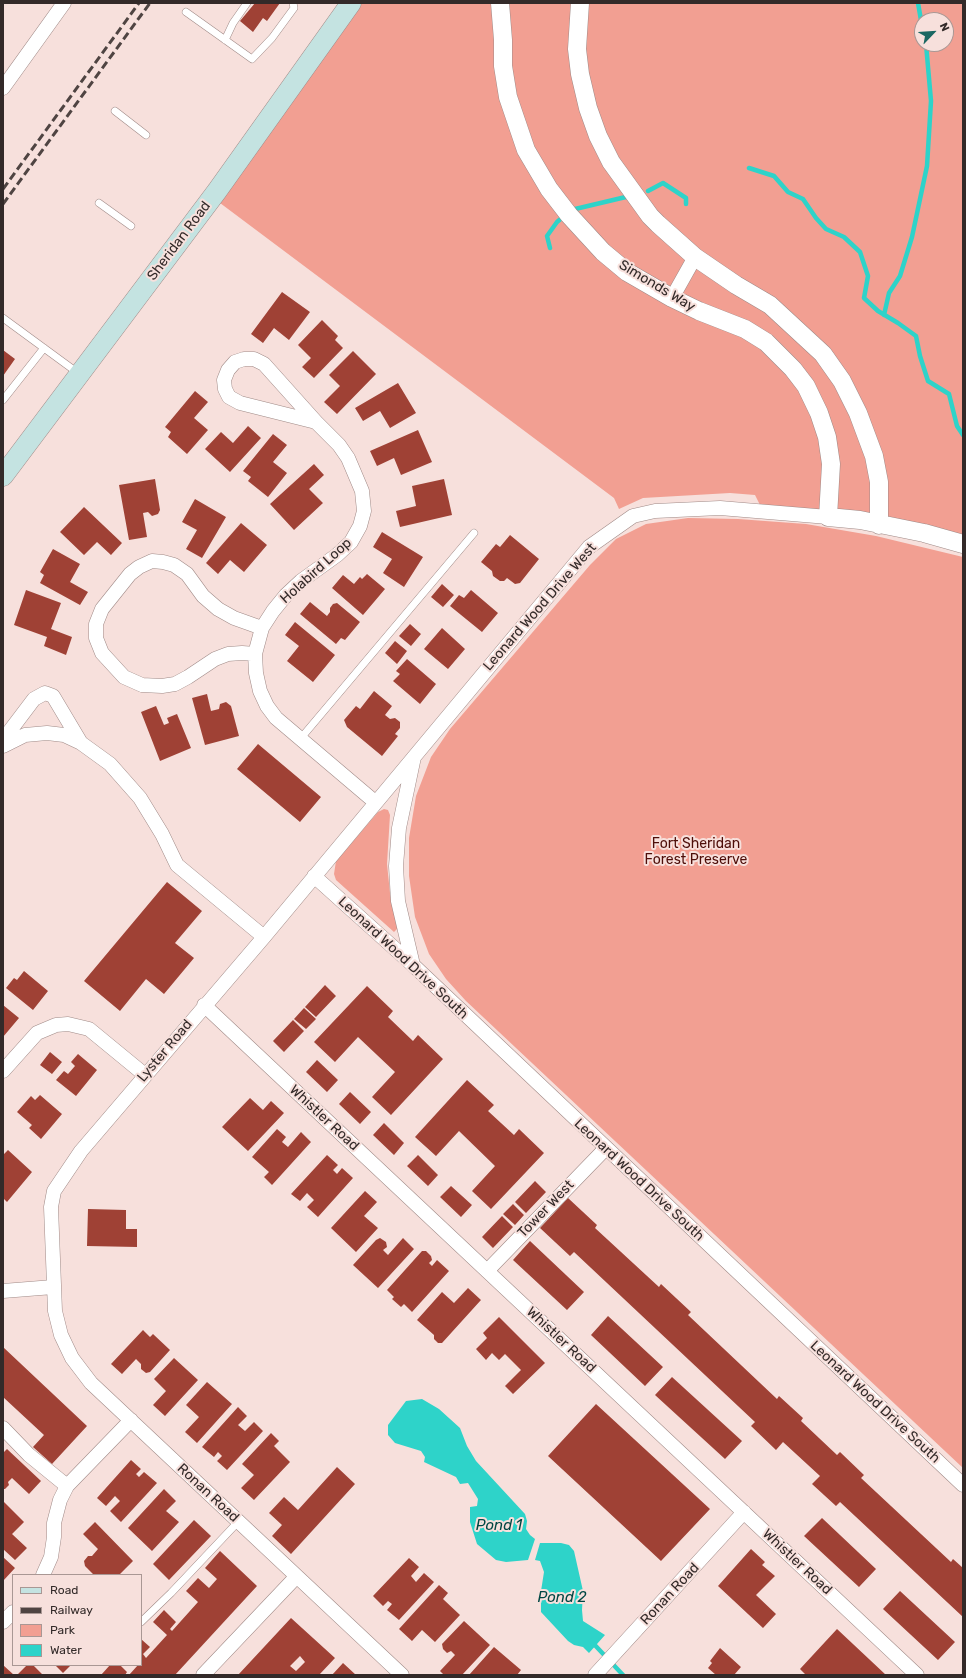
<!DOCTYPE html>
<style>
body{margin:0}
#map{position:relative;width:966px;height:1678px;overflow:hidden;background:#f7e0dc;font-family:Rubik,sans-serif}
canvas{display:block}
.frame{position:absolute;inset:0;border:4px solid #332a29;pointer-events:none}
.legend{position:absolute;left:12px;top:1574px;width:130px;height:92px;box-sizing:border-box;background:#f7e0dc;border:1px solid #a99794;margin:0;padding:5px 7px;list-style:none;font-size:12px;color:#332a29}
.legend li{display:flex;align-items:center;gap:8px;height:20px}
.legend b{width:20px;border:1px solid #a99794}
.north{position:absolute;left:914px;top:12px;width:40px;height:40px;box-sizing:border-box;background:#f7e0dc;border:1px solid #a99794;border-radius:50%;rotate:65deg;font-size:11px;font-weight:700;line-height:16px;text-align:center;color:#332a29}
.north::after{content:'';display:block;margin:auto;width:14px;height:18px;background:#1b6762;clip-path:polygon(50% 0,100% 100%,50% 72%,0 100%)}
</style>
<div id="map">
<canvas width="966" height="1678"></canvas>
<div class="frame"></div>
<ul class="legend">
<li><b style="height:5px;background:#c4e3e1"></b>Road</li>
<li><b style="height:5px;background:#4f4442"></b>Railway</li>
<li><b style="height:11px;background:#f29f92"></b>Park</li>
<li><b style="height:11px;background:#2ed3c9"></b>Water</li>
</ul>
<div class="north">N</div>
</div>
<script>
const c = document.querySelector('canvas').getContext('2d');
c.lineJoin = 'round';
function paint(path, color) {
  c.fillStyle = color;
  c.fill(path, 'evenodd');
}
function toPath(rows) {
  const path = new Path2D();
  for (const r of rows) {
    path.moveTo(r[0], r[1]);
    for (let i = 2; i < r.length; i += 2) path.lineTo(r[i], r[i + 1]);
  }
  return path;
}
function trace(path, color, width, dash) {
  c.strokeStyle = color;
  c.lineWidth = width;
  c.lineCap = dash ? 'butt' : 'round';
  c.setLineDash(dash || []);
  c.stroke(path);
}
function write(font, color, halo, rows, align = 'center') {
  c.font = font + ' Rubik,sans-serif';
  c.lineWidth = 4;
  c.setLineDash([]);
  c.textBaseline = 'middle';
  c.strokeStyle = halo;
  c.fillStyle = color;
  for (const [text, x, y, turn = 0] of rows) {
    c.save();
    c.translate(x, y);
    c.rotate((+turn || 0) * Math.PI / 180);
    c.textAlign = isNaN(turn) ? turn : align;
    if (halo) c.strokeText(text, 0, 0);
    c.fillText(text, 0, 0);
    c.restore();
  }
}
paint(toPath([
 [351,3,963,3,963,544,763,511,755,495,730,493,643,498,619,509,614,498,212,197],
 [922,20,946,20,946,44,922,44],
 [688,518,738,519,806,524,876,536,963,557,963,1468,466,1001,446,979,429,954,415,917,409,876,409,838,416,796,431,757,450,729,590,565,616,539,646,524],
 [384,809,388,810,390,815,387,864,390,893,398,928,394,932,336,880,334,874,336,861,378,812]
]), '#f29f92');
paint(toPath([
 [422,1399,439,1409,460,1428,467,1446,476,1461,525,1514,527,1521,526,1529,530,1535,535,1539,528,1560,506,1562,496,1560,477,1544,470,1522,470,1507,477,1506,478,1499,468,1483,460,1484,456,1477,424,1462,425,1457,421,1451,395,1443,388,1435,388,1425,406,1401],
 [540,1543,561,1543,569,1545,574,1551,583,1591,582,1610,583,1621,605,1635,589,1653,583,1647,574,1645,568,1641,541,1612,541,1591,544,1572,540,1561,535,1560]
]), '#2ed3c9');
trace(toPath([
 [918,3,922,26],
 [749,168,774,176,788,192,803,199,816,218,826,229,844,237,860,252,868,276,864,298,878,311,898,323,916,336,920,356,928,381,949,394,957,426,963,435],
 [648,191,663,183,686,198,686,204],
 [571,210,630,196],
 [550,248,547,236,557,222,564,216],
 [884,315,889,293,900,276,912,237,927,166,931,101,926,44],
 [591,1641,623,1675]
]), '#2ed3c9', 4.5);
paint(toPath([
 [255,3,280,3,267,21,263,18,253,32,240,21],
 [282,292,310,312,289,340,274,328,263,343,251,334],
 [322,320,338,336,335,340,343,348,314,378,302,367,311,358,298,345],
 [3,350,15,359,3,376],
 [353,351,376,374,337,414,324,402,340,386,329,375],
 [398,383,416,413,390,428,380,411,363,421,355,408],
 [195,391,208,402,194,418,208,430,187,454,168,437,171,432,165,427],
 [248,426,261,438,230,472,205,449,221,432,233,443],
 [418,430,432,462,401,475,394,458,377,466,370,451],
 [273,434,287,445,273,462,287,473,268,497,248,481,251,477,243,471],
 [314,464,324,475,309,489,323,503,294,530,270,504],
 [155,479,160,510,158,514,152,516,148,512,143,513,147,537,129,540,119,485],
 [444,479,452,515,400,527,396,511,416,506,412,486],
 [195,499,226,517,202,558,186,549,197,530,182,522],
 [84,507,122,543,111,555,97,542,84,555,60,532],
 [241,523,267,545,244,572,230,560,218,574,206,563],
 [382,532,423,557,404,587,383,573,392,559,373,547],
 [510,535,539,559,520,583,515,584,507,578,504,581,500,581,493,576,492,571,481,562,496,544,500,547],
 [53,549,80,564,70,582,88,592,80,605,40,583,44,575,40,572],
 [367,574,385,589,363,615,332,588,343,575,354,584,360,577,362,579],
 [442,584,454,595,443,607,431,597],
 [26,590,61,603,51,629,72,637,66,655,44,646,47,637,14,625],
 [471,590,498,613,482,632,450,606,459,595,464,598],
 [310,602,327,616,330,612,330,608,333,604,337,603,360,622,345,640,341,638,336,644,300,614],
 [295,622,335,655,313,682,287,661,299,646,285,635],
 [410,624,421,634,411,646,399,636],
 [442,628,465,649,448,669,424,649],
 [395,641,407,651,397,664,385,653],
 [407,659,436,684,420,704,393,681,400,674,396,671],
 [374,691,392,706,385,715,390,719,395,718,400,722,400,728,395,734,398,736,382,756,347,727,344,720,356,706,360,709],
 [207,694,211,711,219,709,220,704,226,702,231,706,239,736,205,745,192,698],
 [156,706,164,725,169,723,167,718,177,714,191,748,160,761,141,712],
 [258,744,321,797,300,822,237,769],
 [167,882,202,911,175,943,194,958,164,994,146,979,120,1011,84,981],
 [24,971,48,991,33,1010,6,988,14,978,17,980],
 [325,985,336,996,316,1017,305,1007],
 [367,986,393,1011,388,1017,413,1041,418,1035,443,1059,391,1115,372,1097,395,1072,358,1037,335,1062,314,1042],
 [3,1005,19,1018,3,1037],
 [304,1008,316,1019,306,1029,294,1019],
 [293,1020,304,1031,284,1052,273,1041],
 [50,1052,62,1062,52,1074,40,1065],
 [78,1054,97,1070,76,1096,56,1080,64,1071,68,1074,75,1066,71,1062],
 [317,1060,338,1080,327,1092,306,1072],
 [467,1080,494,1105,488,1111,514,1135,519,1129,544,1153,491,1209,472,1191,495,1166,459,1131,436,1156,415,1137],
 [350,1092,371,1112,360,1124,339,1104],
 [40,1095,62,1114,41,1139,29,1128,32,1125,17,1112,31,1096,35,1100],
 [250,1098,263,1110,271,1101,284,1113,248,1151,222,1127],
 [384,1123,404,1143,394,1155,373,1135],
 [277,1129,286,1137,282,1142,288,1147,301,1132,311,1142,272,1185,264,1177,269,1172,252,1157],
 [8,1150,32,1172,7,1202,3,1198,3,1155],
 [327,1155,338,1165,333,1170,337,1174,342,1168,353,1178,318,1217,307,1207,314,1200,307,1193,300,1201,291,1194],
 [418,1155,438,1175,428,1186,407,1166],
 [535,1181,546,1192,526,1213,515,1202],
 [451,1186,472,1205,461,1217,440,1197],
 [365,1191,377,1202,364,1216,378,1228,356,1252,331,1228],
 [568,1198,597,1225,595,1228,659,1287,661,1284,691,1312,688,1315,777,1399,779,1396,803,1418,801,1421,837,1455,840,1452,864,1475,861,1478,951,1562,953,1559,963,1568,963,1617,840,1502,836,1506,812,1484,820,1476,783,1442,776,1450,751,1426,755,1422,574,1252,570,1256,540,1228],
 [513,1204,524,1215,515,1225,503,1214],
 [88,1209,126,1210,126,1229,137,1229,137,1247,87,1246],
 [502,1216,513,1227,493,1248,482,1237],
 [380,1238,386,1242,387,1247,383,1250,388,1255,403,1238,414,1249,378,1288,353,1265,376,1240],
 [530,1241,584,1292,567,1310,513,1260],
 [422,1251,426,1251,431,1256,432,1260,429,1263,432,1266,437,1260,449,1271,412,1312,404,1304,401,1307,392,1299,394,1297,387,1290],
 [468,1288,481,1300,442,1343,438,1343,434,1339,434,1335,417,1320,442,1292,454,1303],
 [608,1316,663,1367,645,1386,591,1335],
 [499,1317,545,1363,513,1394,505,1386,521,1370,505,1354,499,1360,492,1353,486,1360,476,1349,487,1338,483,1333],
 [143,1330,150,1337,153,1334,170,1350,150,1372,146,1373,141,1369,141,1364,136,1359,122,1374,111,1364],
 [3,1347,87,1426,52,1464,33,1447,44,1435,3,1397],
 [174,1358,198,1380,165,1416,153,1405,166,1391,154,1379],
 [672,1377,742,1441,725,1459,655,1395],
 [207,1382,232,1404,197,1443,185,1432,199,1417,186,1405],
 [596,1404,710,1509,661,1561,548,1456],
 [238,1407,247,1416,238,1425,245,1431,254,1422,263,1431,227,1470,217,1461,222,1456,218,1452,214,1457,202,1447],
 [271,1433,279,1441,274,1446,290,1462,254,1500,241,1488,254,1475,242,1464],
 [7,1449,41,1481,29,1494,12,1478,8,1482,9,1485,5,1489,3,1489,3,1453],
 [131,1460,141,1469,136,1474,139,1477,144,1472,157,1483,121,1522,110,1511,120,1501,115,1496,106,1506,97,1498],
 [337,1467,355,1484,291,1554,272,1536,282,1525,269,1513,284,1497,298,1510],
 [164,1489,176,1501,166,1511,179,1522,152,1551,128,1528],
 [3,1501,24,1522,12,1534,27,1548,15,1560,3,1549],
 [822,1518,876,1569,859,1587,804,1536],
 [194,1520,211,1536,169,1580,153,1564],
 [95,1522,133,1561,119,1575,94,1575,85,1566,84,1561,88,1556,92,1556,98,1549,83,1534],
 [751,1549,765,1562,762,1565,775,1576,756,1595,776,1614,763,1628,718,1586],
 [220,1551,257,1586,175,1675,129,1675,138,1665,141,1665,141,1639,150,1647,143,1654,146,1658,167,1635,153,1622,164,1610,176,1622,170,1629,172,1631,198,1602,186,1591,198,1578,209,1588,217,1579,205,1568],
 [3,1557,15,1568,3,1581],
 [409,1558,419,1567,411,1576,416,1582,424,1573,434,1582,399,1620,387,1610,392,1604,388,1601,383,1606,373,1596],
 [439,1585,448,1593,443,1599,460,1615,435,1642,422,1630,412,1641,399,1629],
 [900,1591,955,1642,938,1660,883,1609],
 [291,1618,335,1658,319,1675,238,1675],
 [300,1656,305,1662,296,1671,290,1666],
 [464,1621,490,1645,462,1675,444,1675,440,1671,455,1655,451,1651,447,1653,443,1649,442,1644],
 [837,1629,886,1675,806,1675,800,1669],
 [494,1647,521,1670,517,1675,469,1675],
 [720,1648,741,1667,734,1675,716,1675,708,1668,712,1663,710,1661],
 [343,1663,356,1675,332,1675],
 [3,1665,14,1675,3,1675],
 [27,1665,33,1665,43,1675,17,1675],
 [55,1665,71,1665,63,1673],
 [110,1665,120,1665,127,1672,125,1675,101,1675]
]), '#9f4135');
const service = toPath([
 [186,12,252,59,272,38,294,8,293,3],
 [225,40,233,23,247,3],
 [115,111,146,135],
 [99,203,131,226],
 [3,318,78,373],
 [3,400,44,348],
 [301,738,474,533],
 [141,1622,171,1593,238,1522]
]);
const minor = toPath([
 [3,88,64,3],
 [672,298,695,257],
 [244,359,254,359,264,364,316,422,240,403,229,397,225,389,224,380,228,370,235,362,244,359],
 [316,422,339,445,348,458,362,491,364,511,360,526,351,542,337,555,301,581,286,595,273,611,262,628,255,654,256,673,260,691,267,706,276,718,375,802],
 [255,654,242,653,228,654,215,659,188,677,175,684,162,686,142,685,124,677,102,653,96,638,96,624,102,609,130,574,139,567,152,561,163,562,174,565,187,574,203,596,218,609,234,618,262,628],
 [3,740,34,699,45,693,53,696,81,743],
 [3,746,25,735,47,733,64,735,81,743,110,764,140,798,162,834,177,865,264,937],
 [314,876,413,965,963,1485],
 [413,965,398,901,396,866,399,828,414,757],
 [204,1005,917,1675],
 [3,1071,37,1033,56,1025,68,1024,89,1029,145,1075],
 [487,1271,606,1148],
 [3,1291,53,1287],
 [3,1428,29,1455,67,1486],
 [43,1575,51,1557,54,1537,54,1523,60,1500,67,1486,131,1420],
 [3,1622,13,1612],
 [203,1675,296,1577],
 [402,1675,91,1383,72,1358,61,1335,55,1311,51,1207,54,1191,81,1151,264,937,589,547,633,516,655,511,720,508,828,517],
 [595,1675,744,1512]
]);
const tertiary = toPath([
 [500,3,503,40,503,66,508,97,526,150,549,189,569,215,603,252,627,272,672,298,699,311,745,329,766,342,793,369,806,386,819,413,827,437,831,464,828,517,860,520,924,533,963,544],
 [580,3,577,49,580,74,588,108,598,136,611,162,650,216,658,224,695,257,736,285,770,305,823,354,842,381,858,413,874,456,879,482,879,525]
]);
const secondary = toPath([
 [3,476,217,191,351,3]
]);
trace(service, '#a08a87', 8);
trace(minor, '#a08a87', 15);
trace(tertiary, '#a08a87', 19);
trace(secondary, '#a08a87', 21);
trace(service, '#fff', 7);
trace(minor, '#fff', 14);
trace(tertiary, '#fff', 18);
trace(secondary, '#c4e3e1', 20);
trace(toPath([
 [3,189,139,3],
 [3,204,150,3]
]), '#4f4442', 3, [8, 4]);
write('14px', '#332a29', '#f7e0dc', [
 ["Sheridan Road",179,241,-53],
 ["Simonds Way",657,286,31],
 ["Holabird Loop",316,571,-42],
 ["Leonard Wood Drive West",540,607,-49],
 ["Leonard Wood Drive South",403,958,43],
 ["Lyster Road",165,1051,-50],
 ["Whistler Road",324,1118,43],
 ["Leonard Wood Drive South",639,1180,43],
 ["Tower West",546,1209,-46],
 ["Whistler Road",561,1340,43],
 ["Leonard Wood Drive South",875,1402,43],
 ["Ronan Road",208,1493,43],
 ["Whistler Road",797,1562,43],
 ["Ronan Road",670,1594,-47]
]);
write('14px', '#4e0e09', '#f7e0dc', [
 ["Fort Sheridan",696,844],
 ["Forest Preserve",696,860]
]);
write('italic 15px', '#004744', '#f7e0dc', [
 ["Pond 1",499,1526],
 ["Pond 2",562,1598]
]);
</script>
